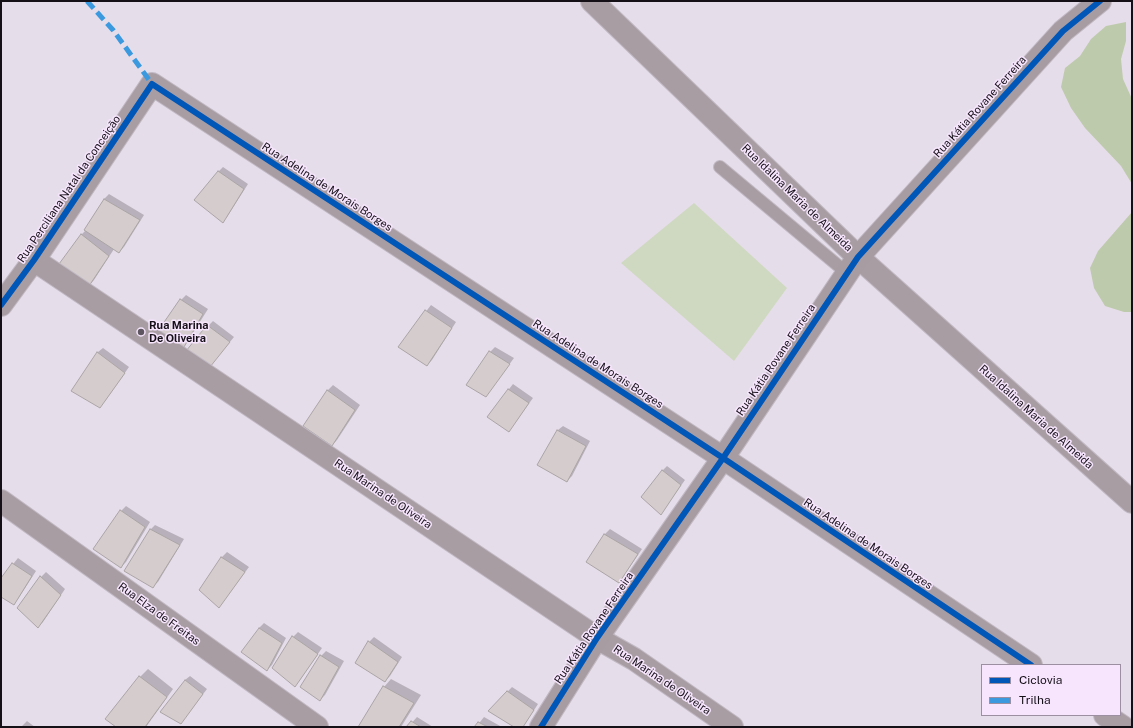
<!DOCTYPE html>
<meta charset="utf-8">
<style>
body{margin:0}
#map{position:relative;width:1133px;height:728px;overflow:hidden;background:#e6ddea;font-family:"Public Sans",sans-serif}
canvas{display:block}
.frame{position:absolute;inset:0;border:2px solid #150f17;pointer-events:none}
.legend{position:absolute;left:981px;top:664px;width:140px;height:52px;box-sizing:border-box;background:#f6e5fd;border:1px solid #9c8fa1;margin:0;padding:5px 7px;list-style:none;font-size:12px;color:#150f17}
.legend li{display:flex;align-items:center;gap:8px;height:20px}
.legend b{width:20px;border:1px solid #9c8fa1}
</style>
<div id="map">
<canvas width="1133" height="728"></canvas>
<div class="frame"></div>
<ul class="legend">
<li><b style="height:5px;background:#0057b8"></b>Ciclovia</li>
<li><b style="height:5px;background:#3b9adf"></b>Trilha</li>
</ul>
</div>
<script>
const c = document.querySelector('canvas').getContext('2d');
c.lineJoin = 'round';
function paint(path, color) {
  c.fillStyle = color;
  c.fill(path, 'evenodd');
}
function toPath(rows) {
  const path = new Path2D();
  for (const r of rows) {
    path.moveTo(r[0], r[1]);
    for (let i = 2; i < r.length; i += 2) path.lineTo(r[i], r[i + 1]);
  }
  return path;
}
function trace(path, color, width, dash) {
  c.strokeStyle = color;
  c.lineWidth = width;
  c.lineCap = dash ? 'butt' : 'round';
  c.setLineDash(dash || []);
  c.stroke(path);
}
function write(font, color, halo, rows, align = 'center') {
  c.font = font + ' "Public Sans",sans-serif';
  c.lineWidth = 3;
  c.setLineDash([]);
  c.textBaseline = 'middle';
  c.strokeStyle = halo;
  c.fillStyle = color;
  for (const [text, x, y, turn = 0] of rows) {
    c.save();
    c.translate(x, y);
    c.rotate((+turn || 0) * Math.PI / 180);
    c.textAlign = isNaN(turn) ? turn : align;
    if (halo) c.strokeText(text, 0, 0);
    c.fillText(text, 0, 0);
    c.restore();
  }
}
paint(toPath([
 [694,203,787,288,734,361,621,263]
]), '#cfd9c1');
paint(toPath([
 [1126,22,1126,41,1121,59,1123,79,1132,99,1132,184,1121,166,1085,128,1071,108,1061,87,1065,68,1080,56,1091,39,1106,26],
 [1132,212,1132,312,1124,312,1105,306,1094,288,1090,268,1098,251]
]), '#becaac');
paint(toPath([
 [223,167,248,184,227,217,222,222,218,172],
 [109,194,144,215,124,247,119,252,114,249,94,280,89,285,81,235,86,230,85,229,104,199],
 [186,295,208,309,188,341,183,346,181,300],
 [431,305,456,322,432,360,427,365,399,347],
 [213,321,234,337,210,366,208,326],
 [495,347,514,358,486,396,467,385,490,352],
 [103,348,129,367,105,401,100,406,73,391,98,352],
 [513,384,533,398,509,431,488,416],
 [333,385,360,405,337,440,332,445,304,426,328,390],
 [563,426,590,441,572,476,567,481,538,465,558,430],
 [667,466,685,480,665,508,662,471],
 [126,506,150,522,126,562,121,567,121,511],
 [155,525,184,539,158,582,153,586,150,530],
 [610,529,642,549,623,577,618,582,587,562,605,534],
 [227,552,249,567,219,607,200,590,222,557],
 [18,558,36,571,18,599,14,604,1,596,1,579],
 [46,572,65,589,43,622,38,627,41,577],
 [264,623,286,638,272,665,267,670,259,628],
 [298,632,322,648,300,680,295,685,293,637],
 [374,637,402,657,390,676,385,681,369,642],
 [326,651,344,661,325,695,320,700,321,656],
 [148,669,173,689,146,727,117,727,140,677],
 [190,676,207,689,181,723,185,680],
 [391,679,421,695,401,727,360,727,384,687],
 [512,687,538,704,523,727,516,727,489,711],
 [417,717,433,727,408,727],
 [484,717,502,727,476,727],
 [27,721,35,727,21,727]
]), '#0003');
const building = toPath([
 [218,171,244,189,223,223,194,200,218,171],
 [104,199,140,220,119,253,84,230,104,199],
 [81,234,109,256,89,286,59,264,81,234],
 [180,299,203,314,184,347,158,331,180,299],
 [425,310,452,328,427,366,398,347,425,310],
 [207,325,230,342,210,367,186,351,207,325],
 [489,351,510,364,486,397,466,385,489,351],
 [97,352,125,373,100,408,71,391,97,352],
 [508,389,529,403,509,432,487,417,508,389],
 [327,390,355,410,332,446,303,426,327,390],
 [557,430,586,446,567,482,537,465,557,430],
 [662,470,681,485,661,515,641,497,662,470],
 [120,510,145,527,121,568,93,549,120,510],
 [150,529,180,545,153,588,124,571,150,529],
 [604,534,638,554,619,583,586,562,604,534],
 [221,557,245,572,219,608,199,590,221,557],
 [12,563,32,576,14,605,1,597,1,578,12,563],
 [40,576,61,595,38,628,17,608,40,576],
 [259,628,282,643,267,671,241,652,259,628],
 [292,636,318,654,295,687,272,668,292,636],
 [368,641,398,662,385,682,355,663,368,641],
 [320,655,339,667,320,701,300,687,320,655],
 [139,676,167,697,145,727,116,727,105,719,139,676],
 [185,680,203,694,181,724,160,712,185,680],
 [383,686,414,703,399,727,358,727,383,686],
 [507,691,534,710,523,727,514,727,488,711,507,691],
 [411,721,421,727,406,727,411,721],
 [478,722,488,727,474,727,478,722]
]);
paint(building, '#d4cccd');
trace(building, '#aba4a5', 1);
const lane = toPath([
 [720,167,847,273]
]);
const street = toPath([
 [592,1,858,257,1132,502],
 [34,260,597,638,634,659,732,727],
 [1,305,34,260,152,84,723,458,1031,665],
 [1,501,317,727],
 [1105,715,1123,727]
]);
const secondary = toPath([
 [541,727,597,638,723,458,858,257,1063,31,1100,1]
]);
trace(lane, '#c0b9c3', 14);
trace(street, '#c0b9c3', 24);
trace(secondary, '#c0b9c3', 24);
trace(lane, '#a89da3', 12);
trace(street, '#a89da3', 22);
trace(secondary, '#a89ca3', 22);
trace(toPath([
 [87,1,113,30,152,84]
]), '#3b9adf', 5, [10, 5]);
trace(toPath([
 [1,305,34,260,152,84,723,458,1031,665],
 [541,727,597,638,723,458,858,257,1063,31,1100,1]
]), '#0057b8', 6);
for (const [x, y, r, color] of [
 [141,332,4,"#5e5761"]
]) {
  const dot = new Path2D();
  dot.arc(x, y, r, 0, 2 * Math.PI);
  c.fillStyle = color;
  c.fill(dot);
  trace(dot, '#f6e5fd', 1.5);
}
write('11px', '#150f17', '#f6e5fd', [
 ["Rua Kátia Rovane Ferreira",980,107,-48],
 ["Rua Adelina de Morais Borges",327,187,33],
 ["Rua Perciliana Natal da Conceição",69,189,-56],
 ["Rua Idalina Maria de Almeida",797,198,44],
 ["Rua Kátia Rovane Ferreira",776,360,-56],
 ["Rua Adelina de Morais Borges",598,364,33],
 ["Rua Idalina Maria de Almeida",1036,417,42],
 ["Rua Marina de Oliveira",383,494,34],
 ["Rua Adelina de Morais Borges",868,544,34],
 ["Rua Elza de Freitas",159,614,36],
 ["Rua Kátia Rovane Ferreira",594,628,-56],
 ["Rua Marina de Oliveira",662,680,34]
]);
write('bold 11px', '#150f17', '#f6e5fd', [
 ["Rua Marina",149,326],
 ["De Oliveira",149,339]
], 'left');
</script>
